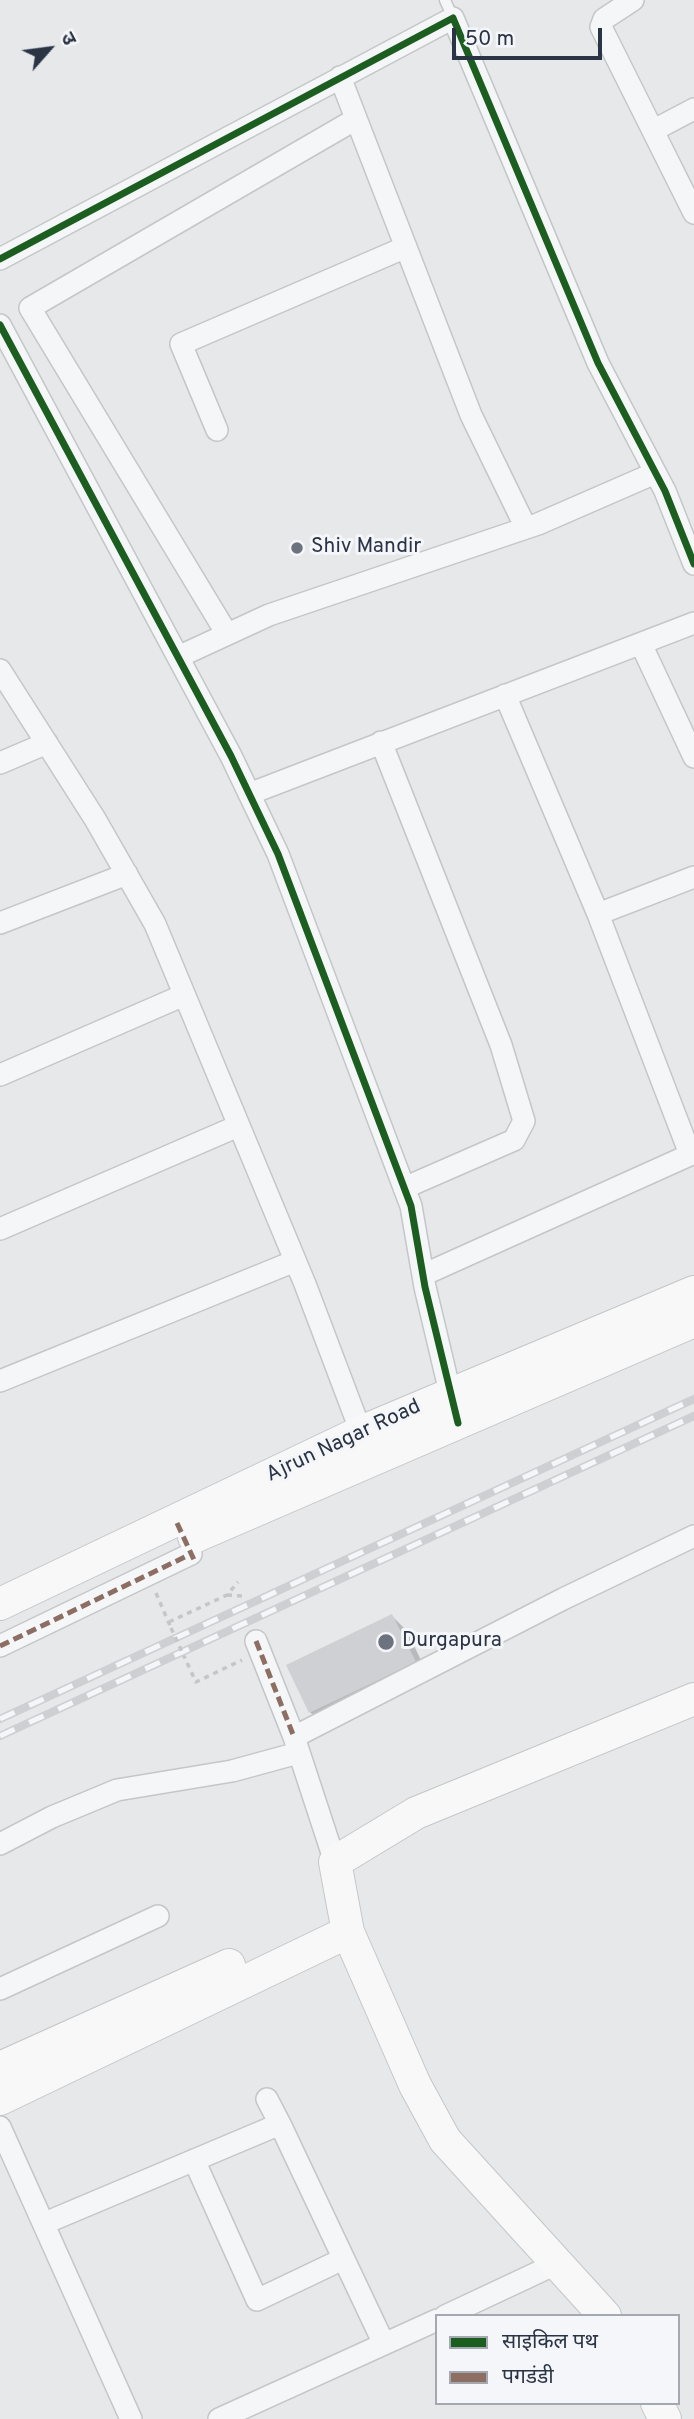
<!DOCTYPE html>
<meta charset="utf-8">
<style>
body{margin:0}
#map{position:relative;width:694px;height:2419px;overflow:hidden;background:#e6e8ea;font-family:Overpass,"Noto Sans Devanagari",sans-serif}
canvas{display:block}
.legend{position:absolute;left:435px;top:2314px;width:245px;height:91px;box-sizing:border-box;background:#f4f6f9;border:2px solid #a4a8b1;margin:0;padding:9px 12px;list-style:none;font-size:21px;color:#2b3445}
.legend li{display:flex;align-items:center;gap:14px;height:35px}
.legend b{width:35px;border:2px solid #a4a8b1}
.north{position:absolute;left:14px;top:14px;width:70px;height:70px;-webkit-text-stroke:5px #f4f6f9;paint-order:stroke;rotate:62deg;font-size:19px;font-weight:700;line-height:28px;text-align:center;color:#2b3445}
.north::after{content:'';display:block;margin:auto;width:24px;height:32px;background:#2b3445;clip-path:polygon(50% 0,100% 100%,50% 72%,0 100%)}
.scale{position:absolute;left:452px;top:28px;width:150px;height:32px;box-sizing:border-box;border:4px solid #2b3445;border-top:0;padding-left:9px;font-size:21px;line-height:24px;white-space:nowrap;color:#2b3445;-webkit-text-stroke:5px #f4f6f9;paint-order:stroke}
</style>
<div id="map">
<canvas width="694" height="2419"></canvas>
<ul class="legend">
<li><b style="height:9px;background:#1b5e20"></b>साइकिल पथ</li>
<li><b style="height:9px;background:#8d6e63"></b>पगडंडी</li>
</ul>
<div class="north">उ</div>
<div class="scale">50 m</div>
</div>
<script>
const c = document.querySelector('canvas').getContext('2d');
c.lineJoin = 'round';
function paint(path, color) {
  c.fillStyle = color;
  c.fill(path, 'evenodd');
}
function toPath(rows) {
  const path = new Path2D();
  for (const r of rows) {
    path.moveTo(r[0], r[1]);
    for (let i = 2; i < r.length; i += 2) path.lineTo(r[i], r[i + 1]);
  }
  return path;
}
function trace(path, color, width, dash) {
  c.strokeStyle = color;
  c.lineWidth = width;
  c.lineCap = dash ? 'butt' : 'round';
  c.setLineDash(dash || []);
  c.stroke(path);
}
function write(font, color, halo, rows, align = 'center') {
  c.font = font + ' Overpass,sans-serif';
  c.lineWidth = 6;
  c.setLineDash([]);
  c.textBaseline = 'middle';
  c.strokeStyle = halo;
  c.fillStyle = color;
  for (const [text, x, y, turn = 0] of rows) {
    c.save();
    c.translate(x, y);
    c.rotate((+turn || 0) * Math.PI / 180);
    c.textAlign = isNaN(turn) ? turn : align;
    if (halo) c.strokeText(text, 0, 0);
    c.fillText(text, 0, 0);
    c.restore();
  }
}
paint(toPath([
 [392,1616,407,1631,429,1677,325,1727,310,1712]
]), '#0003');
paint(toPath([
 [392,1614,416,1662,309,1713,286,1665]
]), '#ced0d3');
const lane = toPath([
 [445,0,453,18]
]);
const street = toPath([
 [633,0,604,19,601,27,694,213],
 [340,77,471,415,526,528],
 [654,130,694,109],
 [0,259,453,18,598,363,665,491,694,564],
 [0,325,231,756,278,854,411,1206,425,1287,453,1405],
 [217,430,181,344,406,247],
 [227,634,30,308,356,119],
 [641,644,694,757],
 [178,657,269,615,538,524,655,473],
 [0,670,95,819,155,924,305,1284,361,1432],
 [505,695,598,914,690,1154],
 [381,742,501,1045,524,1121,514,1140,404,1188],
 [0,763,47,743],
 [249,794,694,623],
 [598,914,694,877],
 [0,923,127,874],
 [0,1075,184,995],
 [0,1229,238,1126],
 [423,1275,694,1153],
 [0,1381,295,1261],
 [256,1641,294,1737],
 [0,1646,191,1554],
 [0,1844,52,1817,117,1790,232,1771,298,1753],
 [335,1862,294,1737,563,1599,694,1536],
 [0,1989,158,1916],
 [267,2099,280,2124],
 [0,2127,131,2419],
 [194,2160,257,2300,343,2259],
 [45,2223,280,2124,384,2344],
 [445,2316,558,2263],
 [219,2419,437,2320]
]);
const secondary = toPath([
 [194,1537,694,1321],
 [0,1604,361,1432,694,1292],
 [0,2068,229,1965],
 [0,2099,348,1932],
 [605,2316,445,2140,415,2085,348,1932,335,1862,416,1813,694,1699],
 [657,2403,665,2419]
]);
trace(lane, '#c4c6c8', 13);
trace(street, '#c4c6c8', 24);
trace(secondary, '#c4c6c8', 34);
trace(toPath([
 [156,1593,171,1628],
 [227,1595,243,1596],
 [169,1622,227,1595,238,1582],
 [183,1654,196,1682,242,1660]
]), '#c5c6ca', 3.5, [5, 5]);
trace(lane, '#f5f6f7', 10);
trace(street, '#f5f6f7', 21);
trace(secondary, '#f8f8f8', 32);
const rail = toPath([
 [0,1719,694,1399],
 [0,1736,694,1416]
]);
trace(rail, '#cecfd2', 8);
trace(rail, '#f4f6f9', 5, [16]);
trace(toPath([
 [171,1628,183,1654]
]), '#c5c6ca', 3.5, [5, 5]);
trace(toPath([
 [177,1523,195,1562],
 [256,1641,294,1737],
 [0,1646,191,1554]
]), '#8d6e63', 5, [10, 5]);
trace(toPath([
 [0,259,453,18,598,363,665,491,694,564],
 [0,325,231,756,278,854,411,1206,425,1287,458,1423]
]), '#1b5e20', 7);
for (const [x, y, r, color] of [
 [297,548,7,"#6c737f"],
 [386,1642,9,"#6c737f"]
]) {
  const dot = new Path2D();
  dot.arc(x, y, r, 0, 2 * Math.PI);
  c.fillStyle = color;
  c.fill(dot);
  trace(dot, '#f4f6f9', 2.5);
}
write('21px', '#2b3445', '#f4f6f9', [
 ["Shiv Mandir",311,548],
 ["Durgapura",402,1642]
], 'left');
write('21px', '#2b3445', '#f4f6f9', [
 ["Ajrun Nagar Road",344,1442,-25]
]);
</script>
